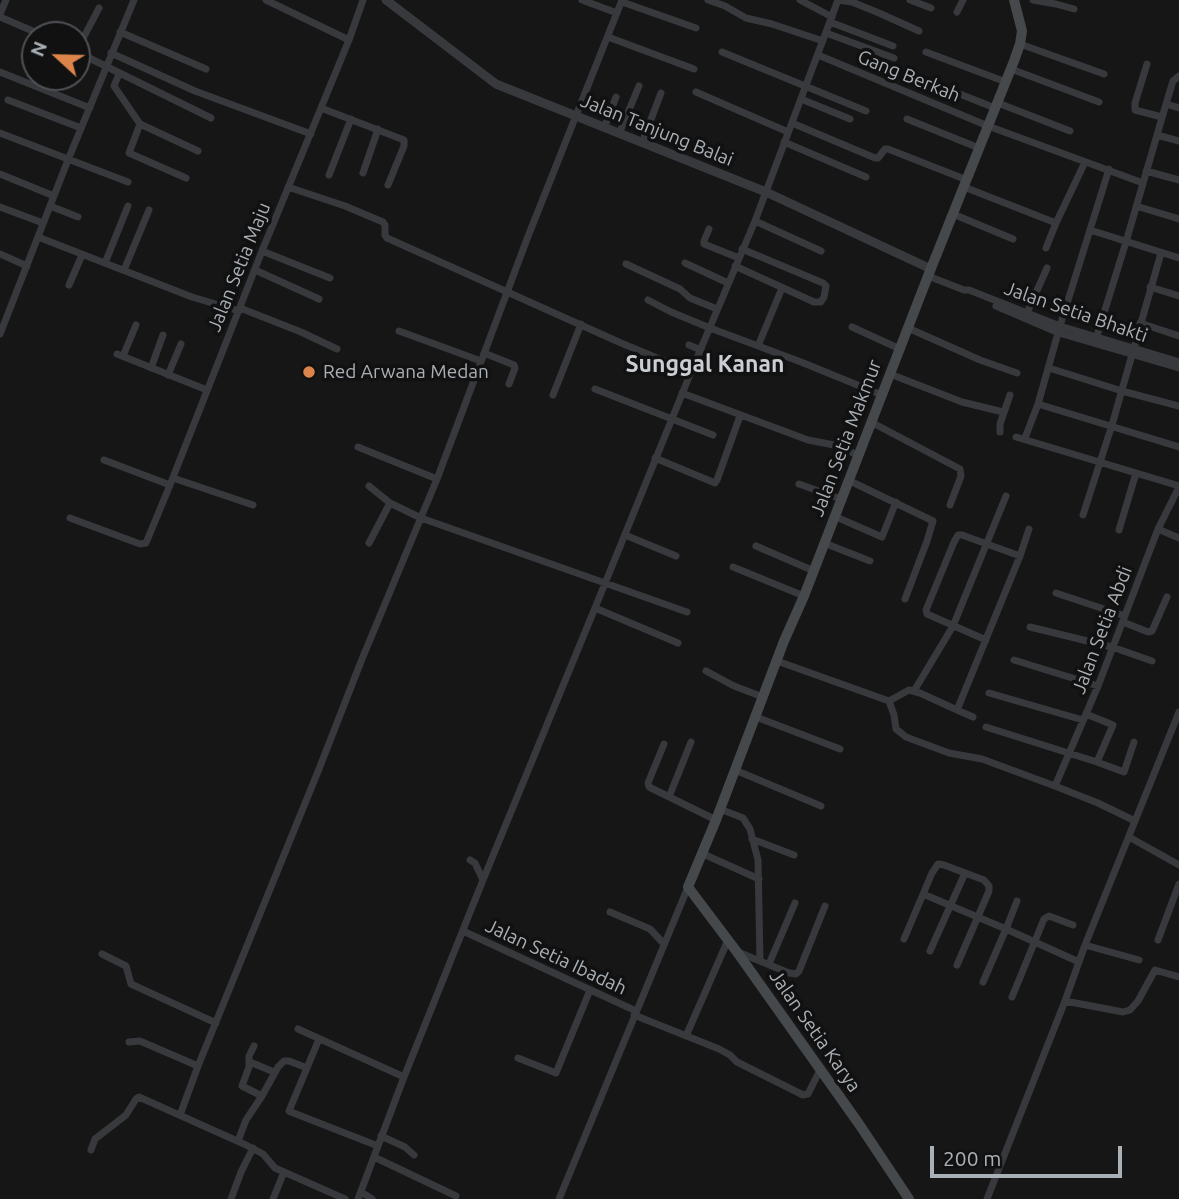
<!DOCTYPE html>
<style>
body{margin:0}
#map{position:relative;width:1179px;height:1199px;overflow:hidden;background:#161617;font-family:Ubuntu,sans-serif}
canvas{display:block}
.north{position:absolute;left:21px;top:21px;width:70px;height:70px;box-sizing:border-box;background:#111112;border:2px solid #4e5154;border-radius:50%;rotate:292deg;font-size:19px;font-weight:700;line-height:28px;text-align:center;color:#aab1b6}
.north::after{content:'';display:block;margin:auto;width:24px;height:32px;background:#db854a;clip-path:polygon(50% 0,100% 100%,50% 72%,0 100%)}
.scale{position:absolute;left:930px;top:1146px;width:192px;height:32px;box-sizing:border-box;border:4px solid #aab1b6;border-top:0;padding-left:9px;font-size:21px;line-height:24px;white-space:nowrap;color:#aab1b6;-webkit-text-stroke:5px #111112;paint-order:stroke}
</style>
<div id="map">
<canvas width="1179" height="1199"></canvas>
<div class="north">N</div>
<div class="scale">200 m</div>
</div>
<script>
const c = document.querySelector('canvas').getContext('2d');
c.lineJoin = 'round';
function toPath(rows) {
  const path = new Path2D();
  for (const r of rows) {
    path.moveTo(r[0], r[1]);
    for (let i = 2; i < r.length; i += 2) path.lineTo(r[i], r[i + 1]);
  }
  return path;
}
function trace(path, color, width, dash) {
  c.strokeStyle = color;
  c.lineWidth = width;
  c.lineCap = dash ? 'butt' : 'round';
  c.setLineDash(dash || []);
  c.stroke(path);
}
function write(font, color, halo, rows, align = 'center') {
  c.font = font + ' Ubuntu,sans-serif';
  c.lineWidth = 7;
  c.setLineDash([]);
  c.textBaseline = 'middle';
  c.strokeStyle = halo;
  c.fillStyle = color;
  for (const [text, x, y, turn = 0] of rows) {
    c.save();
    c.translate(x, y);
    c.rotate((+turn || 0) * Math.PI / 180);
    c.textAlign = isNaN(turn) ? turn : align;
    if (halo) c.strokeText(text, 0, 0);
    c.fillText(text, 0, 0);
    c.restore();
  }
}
trace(toPath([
 [266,0,349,40],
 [582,0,617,13],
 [708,0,725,6,746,18,772,24,823,41],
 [800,0,832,17],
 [838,0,852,2,879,13,919,31],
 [910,0,931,8],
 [1033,0,1056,4,1074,9],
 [622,2,696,28],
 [957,12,963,0],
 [0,14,6,0],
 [0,17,42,35],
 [830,22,893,46],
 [120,32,206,69],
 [826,33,894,58],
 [608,37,694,69],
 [1020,44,1104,74],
 [77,50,99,8],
 [77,52,211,118],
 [722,52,866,111],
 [926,52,1006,82],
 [111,53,195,91,311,134],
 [818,55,988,126,1143,183],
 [1147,64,1135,103,1135,110,1162,117],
 [1011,69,1099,102],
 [0,72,90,108],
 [119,74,114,86,140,124,129,153,186,178],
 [927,81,995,108],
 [696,92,788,132],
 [801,99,850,119],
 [8,100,81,128],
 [998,103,1070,131],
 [1166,104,1173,81,1179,76],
 [321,108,404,140,404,146,388,185],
 [907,119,979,148],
 [792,123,875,158,878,158,885,149,888,149,967,180],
 [140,124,198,151],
 [604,128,616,97],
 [0,133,128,182],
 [619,134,639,86],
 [1157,135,1179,141],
 [784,142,866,177],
 [642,143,661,93],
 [1146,171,1179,180],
 [363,173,378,129],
 [0,174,54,196],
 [329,175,351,119],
 [288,187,345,206,383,222,385,225,385,235,387,238,621,343,691,372],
 [964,187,1056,223,1046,248],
 [50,206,78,217],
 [1136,206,1179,219],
 [0,207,43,223],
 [953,214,1013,239],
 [755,221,821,251],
 [1056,223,1085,162],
 [709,229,704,241,704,244,739,258],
 [1090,230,1179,258],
 [38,237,192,297,239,311],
 [262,251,330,278],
 [0,254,27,266],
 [105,263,128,206],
 [685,263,728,283],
 [626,264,680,289,690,298,717,309],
 [735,266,814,302,821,302,824,297,826,286,823,283,742,249],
 [124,270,149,210],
 [255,270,319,299],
 [928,276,964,290,969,290,1060,326,1179,362],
 [69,285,82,255],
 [1150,287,1179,296],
 [648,300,671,312,710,328,801,362,882,395],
 [996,306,1059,333,1179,368],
 [240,308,301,332,337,349],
 [1027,313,1047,268],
 [1140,323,1179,336],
 [852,327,900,349],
 [908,328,980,360,1017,373],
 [399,331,481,361],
 [0,334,68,160,134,0],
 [1095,342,1126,242,1166,104,1179,108],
 [689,345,701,350],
 [758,346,782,288],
 [484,353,514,365,515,368,509,384],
 [117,354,207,390],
 [123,356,136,325],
 [151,368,163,335],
 [1049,368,1122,391,1179,406],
 [890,374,962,402,1003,412],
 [168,375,181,344],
 [595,389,713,435],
 [682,393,808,440,834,445,858,455],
 [553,395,581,324],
 [1038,404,1179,447],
 [871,422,960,469,961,476,950,505],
 [1000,432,1000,424,1010,395],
 [1016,437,1179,486],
 [1025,438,1038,404,1060,326,1109,169],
 [358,447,437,479],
 [655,458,715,483,717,480,740,416],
 [104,460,170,485],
 [173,478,253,505],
 [848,480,933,521,927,541,905,599],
 [799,484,841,499],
 [369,486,390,503,421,518,687,612],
 [1083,515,1112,425,1161,253],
 [834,516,882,537,896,502],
 [70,518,140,544,146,543,170,485,262,251,349,40,363,0],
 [1158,529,1179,538],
 [1119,530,1136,473],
 [625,535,676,556],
 [369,543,390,503],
 [824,543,870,561],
 [756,546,814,571],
 [733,567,804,596],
 [1056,593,1125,616],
 [595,608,678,643],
 [1123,622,1148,632,1152,631,1167,597],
 [1030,627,1112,647,1152,661],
 [986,640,927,614,926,610,954,542,958,535,962,535,1020,556],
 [1014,660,1098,686],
 [777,661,889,701,894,715,896,729,906,737,949,753,982,759,1055,786,1098,803,1135,821,1085,945,1065,1001,987,1199],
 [706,671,734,686,763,697],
 [914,691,953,626,1006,496],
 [989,693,1083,720],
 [889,701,909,690,920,693,957,710,1020,556,1029,529],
 [957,710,973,717],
 [1086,714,1113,725,1097,762],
 [756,717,840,749],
 [986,727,1097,762,1124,772,1134,742],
 [664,744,648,783,649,787,716,820],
 [735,770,821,806],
 [1055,786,1098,686,1158,529,1179,487],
 [669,797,691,742],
 [720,809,743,818,750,829,758,860,760,961],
 [1135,821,1179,712],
 [1129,837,1179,865],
 [752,839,794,855],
 [701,853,759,879],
 [470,860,475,863,483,880],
 [923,894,1006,929,983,982],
 [1017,901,1006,929,1079,962],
 [610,912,650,929,664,944],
 [463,931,636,1011],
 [904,939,932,873,938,864,944,865,984,880,989,886,989,891,957,965],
 [1158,940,1179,884],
 [1085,945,1139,960],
 [930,951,965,873],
 [738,952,789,973,796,974,799,971,825,906],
 [102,954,126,966,131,984,216,1023],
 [769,964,795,903],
 [1012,997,1044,919,1049,916,1073,925],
 [1065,1001,1123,1012,1130,1010,1138,1001,1155,970,1179,977],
 [634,1015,719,1049,730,1055,737,1062,803,1095,808,1094,820,1070],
 [298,1029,404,1077],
 [686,1036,728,940],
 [319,1039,289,1111,291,1112,378,1146],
 [129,1042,140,1041,198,1066],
 [254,1046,249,1056,249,1067,242,1086,262,1096],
 [518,1058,556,1073,590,990],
 [250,1062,274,1072],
 [180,1115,198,1066,319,769,362,659,437,479,527,239,622,0],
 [381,1136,405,1147,414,1155],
 [238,1141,246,1120,262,1096,278,1067,284,1061,289,1061,307,1068],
 [91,1150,95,1139,126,1115,136,1099,139,1097,244,1144,263,1154,275,1168,345,1199],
 [374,1157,456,1196],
 [361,1192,372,1199],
 [231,1199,241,1172,253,1148],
 [273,1199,284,1172],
 [358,1199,404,1077,483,880,595,608,691,372,755,221,838,0],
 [559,1199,688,887]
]), '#37393c', 7);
trace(toPath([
 [386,0,496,84,766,192,931,269]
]), '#37393c', 9);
trace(toPath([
 [909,1199,859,1124,737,952,688,887,716,820,784,641,804,596,928,276,1014,61,1020,44,1022,31,1014,0]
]), '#46494c', 10);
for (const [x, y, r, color] of [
 [309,372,7,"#db854a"]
]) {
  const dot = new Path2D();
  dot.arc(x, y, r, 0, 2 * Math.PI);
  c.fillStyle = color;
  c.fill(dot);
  trace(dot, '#111112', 2.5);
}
write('19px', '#aab1b6', '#111112', [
 ["Gang Berkah",909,76,22],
 ["Jalan Tanjung Balai",657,130,22],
 ["Jalan Setia Maju",239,267,-68],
 ["Jalan Setia Bhakti",1076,312,19],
 ["Jalan Setia Makmur",846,438,-69],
 ["Jalan Setia Abdi",1102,630,-69],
 ["Jalan Setia Ibadah",556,957,25],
 ["Jalan Setia Karya",815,1031,55]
]);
write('19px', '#aab1b6', '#111112', [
 ["Red Arwana Medan",323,372]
], 'left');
write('bold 23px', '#caced2', '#111112', [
 ["Sunggal Kanan",705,364]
]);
</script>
